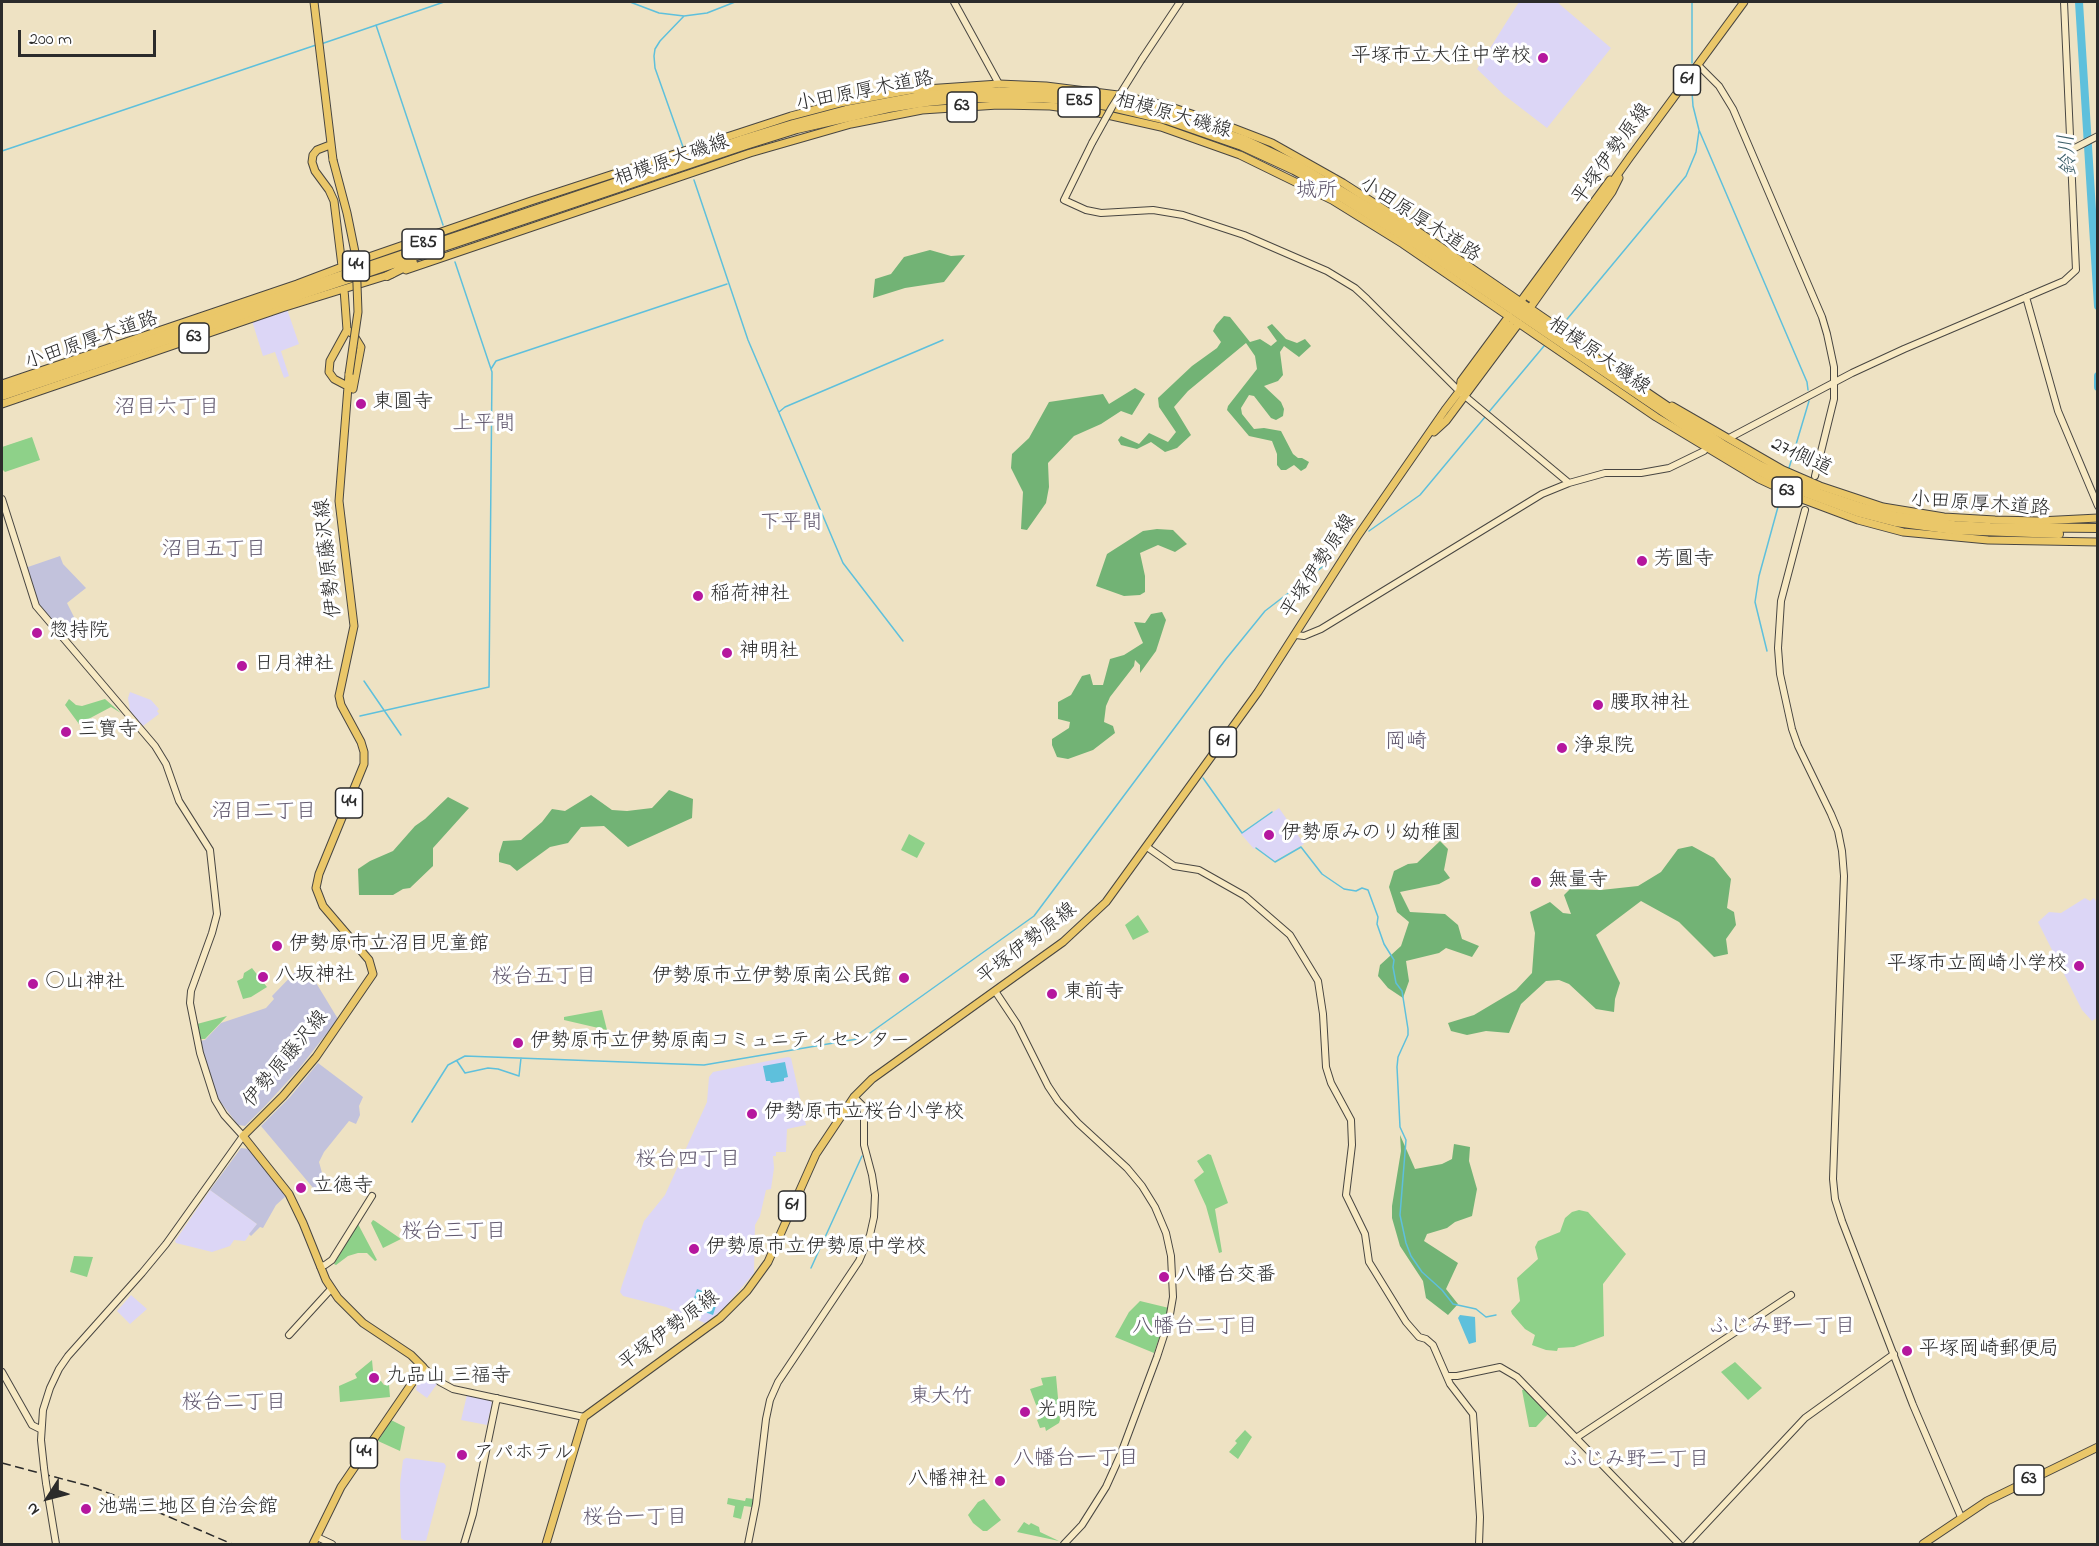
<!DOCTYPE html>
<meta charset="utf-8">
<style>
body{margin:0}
#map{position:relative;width:2099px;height:1546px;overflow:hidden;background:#eee2c3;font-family:"Indie Flower",sans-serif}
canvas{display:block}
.frame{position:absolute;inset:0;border:3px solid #2b2b2b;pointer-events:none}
.north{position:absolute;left:18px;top:1468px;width:60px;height:60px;-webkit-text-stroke:4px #fff;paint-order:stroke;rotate:234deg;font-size:16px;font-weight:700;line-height:24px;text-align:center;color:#2b2b2b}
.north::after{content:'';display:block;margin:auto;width:21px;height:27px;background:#2b2b2b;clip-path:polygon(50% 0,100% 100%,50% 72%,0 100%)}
.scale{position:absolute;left:18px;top:30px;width:138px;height:27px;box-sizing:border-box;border:3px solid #2b2b2b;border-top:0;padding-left:8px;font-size:18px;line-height:21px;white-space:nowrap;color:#2b2b2b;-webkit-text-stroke:4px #fff;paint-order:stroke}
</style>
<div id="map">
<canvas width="2099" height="1546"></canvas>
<div class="frame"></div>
<div class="north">N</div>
<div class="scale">200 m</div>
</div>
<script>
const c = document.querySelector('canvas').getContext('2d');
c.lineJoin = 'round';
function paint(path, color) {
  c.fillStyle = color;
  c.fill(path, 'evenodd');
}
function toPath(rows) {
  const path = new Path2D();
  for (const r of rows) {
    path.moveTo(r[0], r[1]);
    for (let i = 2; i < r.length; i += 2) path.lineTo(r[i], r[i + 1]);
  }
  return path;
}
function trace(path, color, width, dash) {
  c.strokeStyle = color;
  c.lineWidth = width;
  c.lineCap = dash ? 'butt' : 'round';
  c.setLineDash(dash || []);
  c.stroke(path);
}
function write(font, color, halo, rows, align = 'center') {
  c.font = font + ' "Indie Flower","Klee One",sans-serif';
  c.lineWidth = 6;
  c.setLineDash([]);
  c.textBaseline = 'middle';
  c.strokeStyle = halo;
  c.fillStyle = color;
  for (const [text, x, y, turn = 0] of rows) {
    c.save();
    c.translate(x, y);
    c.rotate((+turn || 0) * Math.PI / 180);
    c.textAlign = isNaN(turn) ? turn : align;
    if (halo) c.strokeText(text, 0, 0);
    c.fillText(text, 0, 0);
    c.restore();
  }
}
paint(toPath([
 [1519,2,1557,2,1611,48,1547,128,1504,95,1477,69],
 [287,309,299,344,281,351,289,376,284,378,275,352,263,356,252,321],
 [130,692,151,700,159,709,157,711,159,714,143,726,130,711,128,698],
 [1279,808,1304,844,1274,861,1256,847,1254,849,1241,834],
 [2085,898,2090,901,2094,898,2097,903,2098,1017,2092,1021,2082,1010,2038,922,2049,912,2061,913],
 [788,1057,791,1058,806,1125,787,1129,786,1152,776,1152,776,1156,773,1156,774,1168,771,1189,766,1190,760,1216,755,1225,754,1273,723,1309,705,1323,666,1307,623,1296,620,1292,622,1285,644,1221,665,1195,707,1102,709,1077,713,1072],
 [210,1190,257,1224,245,1241,234,1240,230,1246,212,1252,176,1243,175,1241],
 [131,1295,147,1309,130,1324,117,1311],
 [422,1376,430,1378,437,1384,427,1398,416,1390,418,1380],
 [467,1395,490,1400,492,1403,487,1425,461,1420],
 [406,1458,444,1463,446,1466,426,1541,403,1540,401,1538,400,1484,403,1460]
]), '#dcd6f6');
paint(toPath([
 [60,556,63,564,86,588,67,603,80,629,65,638,40,608,25,568],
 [304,963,338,1019,298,1070,265,1106,245,1126,238,1125,216,1096,200,1041,205,1040,221,1023,266,1008,274,999,272,996],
 [318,1063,363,1097,359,1106,360,1115,356,1124,349,1121,324,1152,319,1162,324,1180,329,1184,319,1195,261,1126,290,1097],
 [241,1148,249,1149,286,1196,276,1205,263,1228,260,1227,251,1236,249,1234,257,1224,210,1190]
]), '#c2c2dc');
paint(toPath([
 [32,437,40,460,5,472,3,470,2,447],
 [69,699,76,705,82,706,105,699,121,713,111,707,79,724,65,705],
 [909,834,925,843,917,858,901,850],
 [1138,915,1149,932,1133,940,1125,925],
 [252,968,259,977,256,979,260,983,262,981,267,987,251,997,243,999,237,981,243,978,244,973],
 [602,1010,607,1030,564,1020,564,1017],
 [227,1016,205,1039,200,1039,197,1024],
 [1208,1154,1211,1155,1228,1203,1215,1209,1222,1252,1219,1253,1206,1206,1194,1180,1204,1172,1197,1161],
 [1579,1210,1588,1212,1626,1254,1603,1284,1604,1336,1574,1347,1558,1348,1557,1351,1546,1350,1532,1345,1535,1335,1525,1329,1512,1314,1511,1311,1520,1301,1517,1278,1538,1259,1535,1247,1538,1241,1560,1232,1565,1218,1572,1212],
 [373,1220,375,1221,401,1239,383,1248,371,1223],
 [358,1224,377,1260,375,1261,367,1253,358,1253,348,1256,336,1265,334,1264],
 [74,1256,93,1257,87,1277,70,1272],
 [1140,1301,1169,1308,1154,1353,1115,1337,1129,1312],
 [372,1360,374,1381,381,1381,384,1385,389,1385,390,1397,340,1402,339,1386,357,1378,355,1374],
 [1735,1362,1762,1388,1748,1400,1721,1372],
 [1056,1376,1060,1420,1059,1423,1046,1431,1045,1427,1040,1428,1037,1420,1041,1418,1030,1389,1043,1385,1041,1378],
 [1526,1389,1547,1411,1548,1414,1536,1427,1529,1427,1522,1390],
 [391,1420,405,1427,400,1451,378,1441],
 [1245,1430,1252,1437,1238,1459,1229,1452,1237,1443,1235,1441],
 [728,1498,745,1501,746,1498,754,1499,752,1507,744,1506,741,1519,733,1517,735,1506,727,1504],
 [984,1499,1001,1520,987,1531,983,1531,973,1523,968,1515,978,1502],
 [1024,1522,1029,1525,1031,1523,1039,1527,1040,1532,1059,1541,1017,1532]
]), '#8ed189');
paint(toPath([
 [930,250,951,256,965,255,944,282,905,288,873,298,875,279,891,274,904,257],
 [1224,316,1230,317,1250,342,1260,339,1271,346,1277,341,1267,327,1272,324,1286,339,1297,343,1305,339,1311,346,1299,357,1284,346,1280,352,1283,375,1278,381,1264,386,1281,402,1284,409,1283,416,1276,420,1271,418,1254,396,1249,395,1241,408,1242,414,1254,429,1264,428,1281,431,1293,454,1298,458,1302,458,1309,462,1306,468,1301,471,1294,465,1286,470,1281,470,1277,465,1277,454,1272,441,1249,436,1227,410,1228,406,1257,369,1255,356,1246,343,1188,391,1174,407,1191,435,1177,448,1165,452,1151,442,1137,449,1121,445,1118,440,1121,436,1139,444,1149,433,1168,442,1176,432,1159,407,1158,398,1192,366,1217,348,1221,342,1213,331,1216,325],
 [1135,388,1145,394,1132,415,1121,411,1101,424,1074,436,1048,463,1049,487,1046,503,1027,530,1021,529,1023,492,1011,468,1012,454,1029,438,1049,402,1103,394,1109,404],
 [1157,529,1173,530,1187,544,1175,552,1158,545,1140,553,1145,576,1145,592,1140,595,1124,596,1096,586,1107,554,1143,531],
 [1162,612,1166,620,1156,651,1140,673,1140,665,1135,660,1134,666,1110,697,1106,706,1104,722,1113,726,1115,733,1093,750,1068,759,1057,757,1052,745,1052,739,1069,728,1070,722,1058,719,1058,702,1071,695,1082,676,1090,674,1093,685,1103,685,1110,659,1124,655,1143,643,1134,622,1145,623,1151,614],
 [669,790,693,799,692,818,628,847,604,826,581,827,568,843,550,847,517,871,510,865,499,862,499,854,503,841,521,840,542,822,552,809,565,811,591,795,612,810,627,811,652,808],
 [448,797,469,808,433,848,433,866,410,888,403,889,393,895,359,895,358,869,370,861,393,851,415,826,425,819],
 [1440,841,1448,849,1444,870,1450,878,1439,884,1400,892,1410,912,1445,914,1458,925,1462,939,1479,946,1472,957,1446,948,1439,953,1406,961,1409,981,1403,998,1388,988,1378,976,1380,965,1401,946,1409,922,1397,912,1389,887,1394,871,1408,864,1417,863],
 [1692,846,1714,858,1731,879,1727,908,1734,912,1736,925,1726,939,1728,954,1714,957,1679,922,1641,901,1596,935,1620,983,1615,999,1614,1012,1596,1009,1569,984,1559,980,1546,981,1521,1004,1509,1033,1486,1031,1467,1035,1451,1031,1448,1023,1474,1015,1516,990,1532,973,1535,933,1530,912,1550,902,1563,913,1571,914,1564,895,1570,889,1601,890,1638,886,1661,872,1678,849],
 [1400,1135,1415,1169,1442,1164,1452,1159,1454,1144,1470,1147,1469,1161,1477,1189,1472,1216,1455,1222,1447,1228,1427,1234,1424,1241,1458,1263,1446,1289,1458,1304,1448,1315,1426,1298,1423,1281,1400,1246,1392,1218,1392,1206,1401,1151]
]), '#72b375');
paint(toPath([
 [785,1062,788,1077,784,1078,784,1081,771,1083,770,1081,766,1081,763,1066],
 [697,1289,719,1297,713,1315,691,1307],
 [1460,1315,1475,1317,1476,1342,1469,1344,1458,1318]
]), '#5ec0dc');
trace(toPath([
 [630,2,659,13,684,16,707,13,735,2],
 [376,25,443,225],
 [321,44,444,2],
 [1692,63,1692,2],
 [1692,92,1693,106,1699,130,1807,382,1808,390],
 [683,147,655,68,654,56,655,49,660,41,684,16],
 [2,151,316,45],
 [694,180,748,340,843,563,903,641],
 [1563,324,1686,176,1696,152,1699,131],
 [491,369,496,361,727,284],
 [779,412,785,407,943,340],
 [1488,413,1544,346],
 [1789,468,1809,401],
 [1369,531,1420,495,1485,417],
 [1767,651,1755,602,1759,576,1781,496],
 [364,681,401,735],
 [360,716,489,687,492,372,455,262],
 [1203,778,1242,833,1272,812],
 [1256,848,1275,862,1301,847,1322,874,1344,889,1356,891,1362,888,1368,890,1378,917,1377,924,1384,944,1394,960,1393,967,1396,983,1402,991,1408,1029,1408,1035,1398,1057,1397,1067,1400,1127,1406,1140,1400,1215,1406,1243,1411,1256,1422,1272,1442,1290,1453,1304,1476,1309,1486,1317,1496,1315],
 [457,1061,465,1073,488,1068,498,1069,519,1076,521,1058],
 [412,1122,448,1065,465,1056,704,1065,863,1038,1034,916,1226,659,1265,611,1334,558],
 [811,1268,862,1156]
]), '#5ec0dc', 1.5);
trace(toPath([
 [2079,2,2098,306],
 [2098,376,2098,387]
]), '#5ec0dc', 8);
const secondary = toPath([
 [954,2,999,84],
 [1142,59,1180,2],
 [1698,65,1719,86,1733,109,1822,317,1827,334,1834,367,1834,399,1815,476],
 [1092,143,1064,200,1086,210,1101,213,1153,210,1183,215,1244,235,1327,271,1355,288,1367,299,1460,392,1569,483],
 [2071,150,2098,136],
 [2026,297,2058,411,2098,506],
 [1731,437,1852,373,1904,349,2064,281,2076,270,2064,2],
 [2,499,36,606,155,746,166,764,179,801,210,850,217,914,212,933,191,991,190,1003,200,1053,215,1100,224,1115,243,1136,166,1244,142,1273,68,1356,59,1369,50,1388,43,1410,41,1440,44,1468],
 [1805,510,1781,601,1778,648,1780,674,1792,729,1798,746,1831,814,1838,831,1842,851,1844,876,1833,1179,1835,1199,1842,1221,1913,1405,1961,1517],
 [1296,635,1304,636,1321,629,1542,494,1569,483,1605,473,1641,473,1669,468,1704,451],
 [1147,847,1174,866,1199,870,1245,896,1290,935,1318,981,1323,1014,1326,1067,1331,1083,1351,1120,1352,1145,1346,1195,1365,1234,1369,1262,1374,1270,1406,1322,1419,1337,1426,1339,1433,1345,1450,1384,1473,1414,1480,1517,1479,1544],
 [995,991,1017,1024,1048,1086,1058,1101,1078,1123,1127,1168,1142,1186,1155,1207,1166,1233,1171,1256,1173,1297,1169,1320,1157,1357,1120,1456,1106,1487,1082,1525,1064,1544],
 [320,1266,325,1265,332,1260,372,1196],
 [289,1335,331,1289],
 [423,1367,440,1382,453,1389,584,1417],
 [2,1372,32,1425,40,1429],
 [1448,1376,1457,1376,1500,1367,1517,1377,1679,1544],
 [1576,1438,1791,1295],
 [46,1483,56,1544],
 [317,1537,332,1544],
 [464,1544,473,1514,497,1398],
 [748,1544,756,1504,766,1419,770,1400,778,1382,859,1261,870,1235,874,1217,875,1195,872,1175,864,1145,864,1110,862,1105,854,1097],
 [1687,1544,1805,1418,1894,1354]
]);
const primary = toPath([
 [314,2,333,160],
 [330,145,317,150,313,155,312,162,315,171,329,190,334,201,342,266],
 [406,270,750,153,851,124,922,110,998,105,1050,106,1094,112,1161,127,1240,155,1332,200,1403,244,1656,417,1759,479,1802,499,1858,520,1903,532,1988,540,2098,542],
 [344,289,347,330,330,361,329,372,334,379,353,389,361,347,353,334,347,330],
 [1530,298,1630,157,1744,2],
 [1521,301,1610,180],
 [1530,308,1612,192,1619,178],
 [2,384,297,284,363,259,531,201,791,116,840,103,911,90,999,84,1046,86,1118,95,1168,106,1233,128,1272,143,1343,183,1413,228,1576,340],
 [1460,389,1461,381,1509,316],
 [2,404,282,308,392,274],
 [1672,406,1783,470,1820,486,1883,507,1944,517,1995,520,2039,521,2098,518],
 [1434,432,1446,421,1519,323],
 [313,1544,341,1487,423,1367,411,1355,363,1323,338,1298,326,1280,303,1223,289,1194,243,1136,283,1096,316,1057,373,974,369,960,323,906,316,888,319,874,364,764,364,752,361,742,341,705,339,696,354,626,339,501,349,374],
 [546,1544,584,1417,720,1318,747,1291,768,1262,816,1154,854,1097,872,1079,1063,942,1106,902,1258,692,1357,537,1445,410,1510,325],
 [1923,1544,1987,1501,2098,1447]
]);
const highway = toPath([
 [387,276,413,263],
 [2,390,744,139,793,124,846,110,926,95,967,92,1044,92,1109,100,1169,114,1245,140,1296,164,1410,232,1724,445,1761,466,1819,493,1861,507,1895,516,1954,525,1990,527,2098,528],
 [2,396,746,145,797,129,889,108,927,102,968,98,1044,98,1108,106,1167,120,1242,146,1294,170,1325,187,1406,238,1721,451,1787,486,1860,513,1895,522,1954,530,2059,534]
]);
trace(secondary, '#484642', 8);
trace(primary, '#484642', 9);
trace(highway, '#484642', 10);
trace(secondary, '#f7e9c3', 6);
trace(primary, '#eac769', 7);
trace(highway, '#eac769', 8);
trace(toPath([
 [2,1463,89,1486,139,1504,232,1544]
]), '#2b2b2b', 1.5, [9, 4.5]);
const secondaryBridge = toPath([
 [1092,143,1112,107,1142,59],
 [44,1468,46,1483]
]);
const primaryBridge = toPath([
 [333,160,347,213,356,257,358,312,349,374]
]);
trace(secondaryBridge, '#484642', 8, []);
trace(primaryBridge, '#484642', 9, []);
trace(secondaryBridge, '#f7e9c3', 6);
trace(primaryBridge, '#eac769', 7);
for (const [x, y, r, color] of [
 [1543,58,6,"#b5179e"],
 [361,404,6,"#b5179e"],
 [1642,561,6,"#b5179e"],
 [698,596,6,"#b5179e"],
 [37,633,6,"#b5179e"],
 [727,653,6,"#b5179e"],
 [242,666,6,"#b5179e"],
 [1598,705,6,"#b5179e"],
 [66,732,6,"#b5179e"],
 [1562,748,6,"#b5179e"],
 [1269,835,6,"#b5179e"],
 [1536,882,6,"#b5179e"],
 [277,946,6,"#b5179e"],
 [2079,966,6,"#b5179e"],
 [263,977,6,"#b5179e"],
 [904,978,6,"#b5179e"],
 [33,984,6,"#b5179e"],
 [1052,994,6,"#b5179e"],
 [518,1043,6,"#b5179e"],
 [752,1114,6,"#b5179e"],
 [301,1188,6,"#b5179e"],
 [694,1249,6,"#b5179e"],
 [1164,1277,6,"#b5179e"],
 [1907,1351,6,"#b5179e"],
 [374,1378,6,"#b5179e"],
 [1025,1412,6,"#b5179e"],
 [462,1455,6,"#b5179e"],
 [1000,1481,6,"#b5179e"],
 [86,1509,6,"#b5179e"]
]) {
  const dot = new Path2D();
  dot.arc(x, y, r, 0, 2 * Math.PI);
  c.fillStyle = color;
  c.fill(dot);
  trace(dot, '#fff', 2);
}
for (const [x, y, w] of [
 [1687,80,27],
 [1079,102,42],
 [962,107,30],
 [423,244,42],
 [356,266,27],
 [194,338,30],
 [1787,492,30],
 [1223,742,27],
 [349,803,27],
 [792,1206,27],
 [364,1453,27],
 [2029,1480,30]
]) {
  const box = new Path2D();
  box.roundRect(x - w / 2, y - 15, w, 30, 4.5);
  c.fillStyle = '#fff';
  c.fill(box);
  trace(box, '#2b2b2b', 1.5);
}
write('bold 18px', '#2b2b2b', null, [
 ["61",1687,80],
 ["E85",1079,102],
 ["63",962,107],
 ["E85",423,244],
 ["44",356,266],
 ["63",194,338],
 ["63",1787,492],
 ["61",1223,742],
 ["44",349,803],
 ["61",792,1206],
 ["44",364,1453],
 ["63",2029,1480]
]);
write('20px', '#2b2b2b', '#fff', [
 ["平塚市立大住中学校",1531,58,"right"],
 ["東圓寺",373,404],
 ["芳圓寺",1654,561],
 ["稲荷神社",710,596],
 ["惣持院",49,633],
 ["神明社",739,653],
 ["日月神社",254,666],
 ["腰取神社",1610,705],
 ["三寶寺",78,732],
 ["浄泉院",1574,748],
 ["伊勢原みのり幼稚園",1281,835],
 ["無量寺",1548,882],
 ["伊勢原市立沼目児童館",289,946],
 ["平塚市立岡崎小学校",2067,966,"right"],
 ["八坂神社",275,977],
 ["伊勢原市立伊勢原南公民館",892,978,"right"],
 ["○山神社",45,984],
 ["東前寺",1064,994],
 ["伊勢原市立伊勢原南コミュニティセンター",530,1043],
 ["伊勢原市立桜台小学校",764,1114],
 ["立徳寺",313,1188],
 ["伊勢原市立伊勢原中学校",706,1249],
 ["八幡台交番",1176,1277],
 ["平塚岡崎郵便局",1919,1351],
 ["九品山 三福寺",386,1378],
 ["光明院",1037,1412],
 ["アパホテル",474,1455],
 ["八幡神社",988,1481,"right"],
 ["池端三地区自治会館",98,1509]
], 'left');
write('20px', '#2b2b2b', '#fff', [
 ["小田原厚木道路",865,93,-11],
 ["相模原大磯線",1173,117,16],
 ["平塚伊勢原線",1613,155,-54],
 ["相模原大磯線",672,162,-19],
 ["小田原厚木道路",1419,221,33],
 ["小田原厚木道路",92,342,-19],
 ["相模原大磯線",1598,357,35],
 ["271側道",1801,458,25],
 ["小田原厚木道路",1980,506,4],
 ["伊勢原藤沢線",330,558,-96],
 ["平塚伊勢原線",1320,567,-57],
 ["平塚伊勢原線",1028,945,-38],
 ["伊勢原藤沢線",287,1060,-50],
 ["平塚伊勢原線",670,1332,-37]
]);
write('italic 21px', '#3d5f69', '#fff', [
 ["鈴川",2070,155,-94]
]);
write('21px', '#61586e', '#fff', [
 ["城所",1317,193],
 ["沼目六丁目",167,410],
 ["上平間",484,426],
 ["下平間",791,525],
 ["沼目五丁目",214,552],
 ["岡崎",1406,744],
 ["沼目二丁目",264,814],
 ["桜台五丁目",544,979],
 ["桜台四丁目",688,1162],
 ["桜台三丁目",454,1234],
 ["八幡台二丁目",1195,1329],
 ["ふじみ野一丁目",1782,1329],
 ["東大竹",941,1399],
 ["桜台二丁目",234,1405],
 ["八幡台一丁目",1076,1461],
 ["ふじみ野二丁目",1636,1462],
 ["桜台一丁目",635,1520]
]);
</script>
